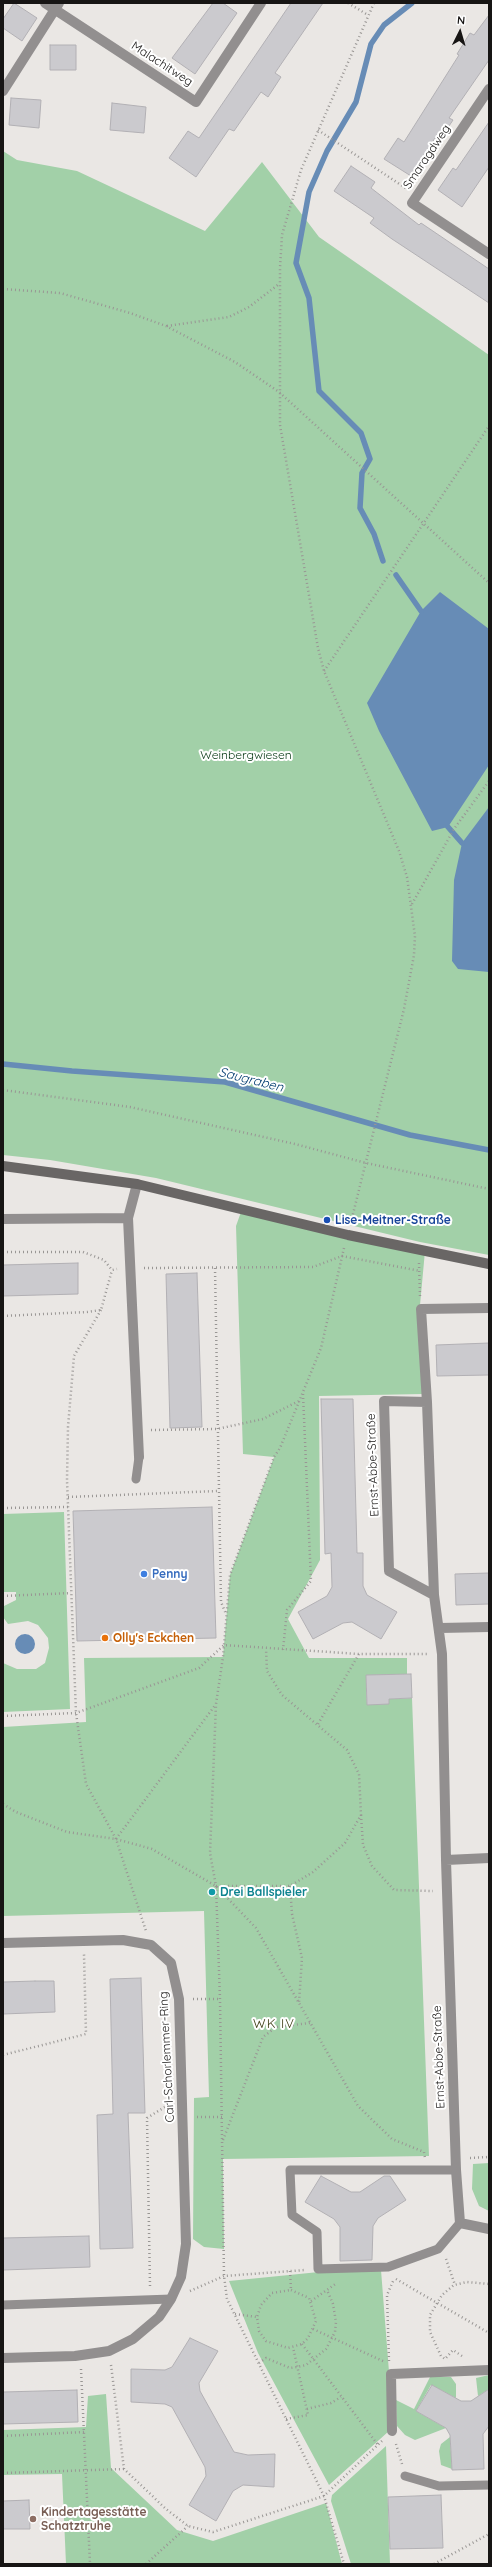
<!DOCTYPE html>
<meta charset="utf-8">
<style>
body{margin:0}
#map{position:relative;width:492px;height:2567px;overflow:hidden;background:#eae7e4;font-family:Quicksand,sans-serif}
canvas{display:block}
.frame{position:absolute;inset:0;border:4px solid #171514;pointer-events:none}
.north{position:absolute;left:440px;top:12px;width:40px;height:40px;-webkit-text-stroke:3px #fff;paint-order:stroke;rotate:5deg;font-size:11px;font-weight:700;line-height:16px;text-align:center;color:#171514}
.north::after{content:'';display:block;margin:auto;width:14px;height:18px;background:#171514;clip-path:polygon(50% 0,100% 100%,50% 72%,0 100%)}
</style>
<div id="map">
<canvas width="492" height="2567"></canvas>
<div class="frame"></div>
<div class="north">N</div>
</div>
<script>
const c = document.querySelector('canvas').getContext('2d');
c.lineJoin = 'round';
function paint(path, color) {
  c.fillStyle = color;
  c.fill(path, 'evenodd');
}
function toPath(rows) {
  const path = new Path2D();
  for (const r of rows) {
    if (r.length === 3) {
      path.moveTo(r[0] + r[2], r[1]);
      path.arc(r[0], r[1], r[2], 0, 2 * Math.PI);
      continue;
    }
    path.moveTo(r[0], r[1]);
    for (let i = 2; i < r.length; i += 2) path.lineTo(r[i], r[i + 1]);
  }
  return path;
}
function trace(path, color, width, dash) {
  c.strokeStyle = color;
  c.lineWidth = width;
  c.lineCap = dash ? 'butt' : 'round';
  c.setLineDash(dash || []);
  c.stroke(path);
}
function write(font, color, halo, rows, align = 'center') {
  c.font = font + ' Quicksand,sans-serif';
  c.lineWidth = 4;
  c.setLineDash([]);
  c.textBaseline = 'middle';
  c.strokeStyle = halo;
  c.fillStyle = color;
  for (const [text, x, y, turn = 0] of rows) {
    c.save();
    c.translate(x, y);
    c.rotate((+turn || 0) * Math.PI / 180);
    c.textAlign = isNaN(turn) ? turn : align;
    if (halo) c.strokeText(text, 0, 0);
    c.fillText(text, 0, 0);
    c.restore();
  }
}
paint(toPath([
 [3,151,17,160,77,171,205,231,262,162,319,237,489,355,489,1255,420,1242,156,1178,50,1160,3,1155],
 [241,1212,425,1251,420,1305,423,1394,319,1396,320,1560,288,1619,309,1658,407,1658,407,1674,366,1676,367,1704,389,1704,389,1699,412,1698,429,2156,223,2159,224,2249,204,2247,193,2239,194,2098,209,2097,204,1911,3,1916,3,1727,86,1722,84,1658,223,1657,230,1575,274,1457,243,1454,236,1226],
 [64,1512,70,1709,3,1712,3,1663,17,1669,36,1669,45,1663,49,1648,48,1638,38,1625,28,1621,8,1624,3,1617,4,1606,16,1600,16,1592,3,1592,3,1514],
 [489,2163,489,2211,479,2206,472,2189,473,2164],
 [381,2270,389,2372,389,2431,329,2485,258,2353,229,2281,319,2272],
 [489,2375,489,2389,478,2396,476,2378],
 [430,2377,451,2377,456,2384,456,2398,431,2385,416,2411,446,2428,415,2440,405,2435,397,2426,396,2400,414,2409],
 [106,2394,111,2468,177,2530,213,2541,326,2503,342,2564,66,2564,62,2474,3,2475,3,2430,86,2427,88,2396],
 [450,2437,452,2469,441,2465,439,2451,441,2444],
 [386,2446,390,2564,351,2564,331,2501,332,2495]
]), '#a2d0a8');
paint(toPath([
 [440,592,489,629,489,765,448,827,432,831,379,731,367,703,421,611],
 [489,807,489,972,458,969,452,961,454,880,462,843],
 [25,1644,10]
]), '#678cb6');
trace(toPath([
 [383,561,374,534,360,508,362,473,370,459,361,433,319,391,309,298,296,263,309,192,327,151,356,102,371,44,384,25,412,3],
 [396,575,421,611],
 [448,827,462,843],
 [3,1064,72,1071,225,1082,410,1135,489,1150]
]), '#678cb6', 5.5);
const building = toPath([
 [14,3,37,18,22,41,3,28,3,19,14,3],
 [213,3,223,3,237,13,195,74,172,58,213,3],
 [291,3,323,3,275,73,281,77,268,97,261,92,234,131,229,129,196,177,169,158,188,131,199,138,291,3],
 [489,15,489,60,449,118,453,120,439,141,435,138,411,176,384,159,398,138,404,142,459,55,457,54,470,33,474,35,489,15],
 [50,45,76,45,76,70,50,70,50,45],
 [11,98,41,100,39,128,9,125,11,98],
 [112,103,146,107,144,133,110,130,112,103],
 [489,122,489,167,462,207,438,190,453,168,456,170,489,122],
 [351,166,375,182,371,188,419,225,421,223,489,269,489,303,392,239,370,223,374,218,334,191,351,166],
 [78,1263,78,1294,3,1296,3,1265,78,1263],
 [197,1273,202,1427,170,1428,166,1274,197,1273],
 [489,1343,489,1375,437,1376,436,1345,489,1343],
 [321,1399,353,1399,357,1553,363,1553,363,1586,367,1595,397,1612,381,1639,352,1622,343,1623,313,1639,298,1612,327,1596,332,1587,331,1553,325,1554,321,1399],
 [212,1507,216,1638,77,1641,73,1511,212,1507],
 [489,1573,489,1604,456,1605,455,1574,489,1573],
 [411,1674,412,1698,389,1699,389,1704,367,1705,366,1675,411,1674],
 [141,1978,145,2113,128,2113,133,2248,100,2249,97,2115,113,2114,110,1979,141,1978],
 [35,1981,54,1981,55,2012,3,2014,3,1982,35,1981],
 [321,2176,351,2192,360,2192,384,2176,390,2176,406,2200,378,2218,373,2226,372,2260,340,2261,340,2227,334,2219,305,2202,321,2176],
 [89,2236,90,2267,3,2270,3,2238,89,2236],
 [190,2338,218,2351,199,2383,200,2391,234,2452,248,2455,275,2454,274,2487,243,2485,233,2491,216,2521,189,2505,206,2476,205,2467,172,2407,165,2404,131,2402,131,2369,165,2370,172,2367,190,2338],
 [432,2385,461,2401,471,2401,489,2389,489,2426,483,2434,484,2469,452,2470,450,2435,446,2428,416,2411,432,2385],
 [77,2390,78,2422,3,2424,3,2392,77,2390],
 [441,2495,443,2548,390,2549,388,2497,441,2495],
 [29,2500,30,2529,3,2529,3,2501,29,2500]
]);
paint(building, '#cbcace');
trace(building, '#b2b0b4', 1);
trace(toPath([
 [348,3,368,15],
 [318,130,407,189],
 [3,289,60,293,130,313,166,326,235,362,279,392,489,583],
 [167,326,229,317,249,307,279,284],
 [324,671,489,426],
 [412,904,454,829,489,781],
 [3,1090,130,1107,295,1144,366,1163,489,1189],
 [351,1222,404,1009,414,955,415,936,407,877,399,851,324,671,318,648,280,425,280,268,282,235,301,170,374,3],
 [344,1248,321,1348,280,1448,274,1457,230,1575,223,1657,216,1704,210,1853,216,1886,220,1999,224,2276,227,2299,324,2496,344,2564],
 [3,1252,83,1252,104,1260,112,1270,117,1269],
 [419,1263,420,1296],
 [144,1268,313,1267,342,1256,420,1271],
 [215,1268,221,1602,226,1614],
 [101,1310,74,1356,68,1427,67,1480,76,1713,86,1784,116,1839,146,1931],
 [3,1316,87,1312,101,1310,112,1270],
 [151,1430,217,1429,263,1419,299,1401],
 [68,1497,218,1491],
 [3,1508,68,1507],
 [3,1596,71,1593],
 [283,1650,287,1610,311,1581,303,1394],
 [3,1716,76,1713,199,1668,224,1645,359,1654,427,1654],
 [318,1724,359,1654],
 [3,1804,16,1812,67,1832,116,1839,152,1849,216,1886,256,1928,358,2106,392,2139,424,2152,425,2158],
 [361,1815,363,1845,372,1866,394,1890,433,1891],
 [116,1839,216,1704],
 [216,1886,290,1886,313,1872,345,1843,361,1815,359,1774,347,1750,282,1695,267,1671,266,1649],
 [290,1886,292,1914,302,1958,299,2003],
 [193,1999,220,1999],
 [3,2055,86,2034,84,1954],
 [197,2117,222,2117],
 [223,2140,263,2037,276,2027,310,2023],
 [470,2158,489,2157],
 [446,2259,455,2285],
 [290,2271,291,2290],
 [396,2279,489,2333],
 [150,2286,147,2118,168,2105],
 [291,2290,309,2298,316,2321,308,2338,302,2344,288,2348,266,2341,259,2331,257,2317,261,2305,272,2293,291,2290],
 [190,2291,224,2276,305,2270],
 [311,2301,337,2283],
 [235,2314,257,2317],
 [313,2329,385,2362],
 [302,2344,378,2445],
 [462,2356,453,2350,445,2359,441,2356,430,2332,430,2315,442,2295,454,2285,467,2282,489,2284],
 [389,2361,387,2295,394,2279],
 [259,2363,266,2358,290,2368,297,2367,306,2365,326,2349,335,2332,336,2322,333,2304,327,2290],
 [111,2365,124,2469,166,2509,188,2526,213,2532,324,2496,382,2441],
 [81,2369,90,2564],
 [307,2409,331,2403,341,2397],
 [286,2419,308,2415,293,2347],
 [3,2436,84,2432],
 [396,2444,402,2464],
 [3,2473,124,2469],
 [146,2564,188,2526],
 [434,2564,489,2534]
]), '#999694', 2.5, [1, 3]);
trace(toPath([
 [136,1479,139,1457],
 [456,2170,290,2170,292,2215,317,2232,318,2269,388,2267,438,2249,460,2223],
 [3,2305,171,2299],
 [405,2476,439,2486,489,2485]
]), '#928f8f', 9);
trace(toPath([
 [45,3,196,102,261,3],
 [489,89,412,203,489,254],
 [3,91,59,3],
 [137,1184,128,1218,139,1457],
 [3,1219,128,1218],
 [427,1402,421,1309,489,1308],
 [434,1595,389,1571,384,1401,427,1402,434,1595,442,1654,446,1860,456,2170,460,2223,489,2229],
 [440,1628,489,1627],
 [446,1860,489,1858],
 [3,1943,123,1940,151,1945,171,1963,179,1999,186,2244,181,2277,171,2299,159,2317,133,2339,109,2351,75,2356,3,2358],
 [392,2431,391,2374,489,2370]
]), '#928f8f', 10);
trace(toPath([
 [3,1166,137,1184,348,1235,489,1264]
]), '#696665', 10);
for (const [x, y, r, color] of [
 [327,1220,4,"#1a4fb4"],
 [144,1574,4,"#3f7fe0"],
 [105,1638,4,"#e8710a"],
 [212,1892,4,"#0f9aa8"],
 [33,2519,4,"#8d6e63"]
]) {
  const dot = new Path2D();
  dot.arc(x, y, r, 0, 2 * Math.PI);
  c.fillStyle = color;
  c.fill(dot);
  trace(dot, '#fff', 1.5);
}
write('12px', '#171514', '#fff', [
 ["Malachitweg",162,64,33],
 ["Smaragdweg",427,157,-56],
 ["Ernst-Abbe-Straße",373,1465,-92],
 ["Carl-Schorlemmer-Ring",167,2057,-93],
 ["Ernst-Abbe-Straße",439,2057,-92]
]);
write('12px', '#00340f', '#fff', [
 ["Weinbergwiesen",246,755]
]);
write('bold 12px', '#164399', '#fff', [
 ["Lise-Meitner-Straße",335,1220]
], 'left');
write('bold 12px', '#366cbe', '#fff', [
 ["Penny",152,1574]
], 'left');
write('bold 12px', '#c56008', '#fff', [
 ["Olly's Eckchen",113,1638]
], 'left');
write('bold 12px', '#0d838f', '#fff', [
 ["Drei Ballspieler",220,1892]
], 'left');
write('bold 12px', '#785e54', '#fff', [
 ["Kindertagesstätte",41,2512],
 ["Schatztruhe",41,2526]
], 'left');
write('italic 13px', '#003a6e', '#fff', [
 ["Saugraben",251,1080,14]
]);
c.letterSpacing = '1px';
write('13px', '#3e3d14', '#fff', [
 ["WK IV",274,2024]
]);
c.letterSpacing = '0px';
</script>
